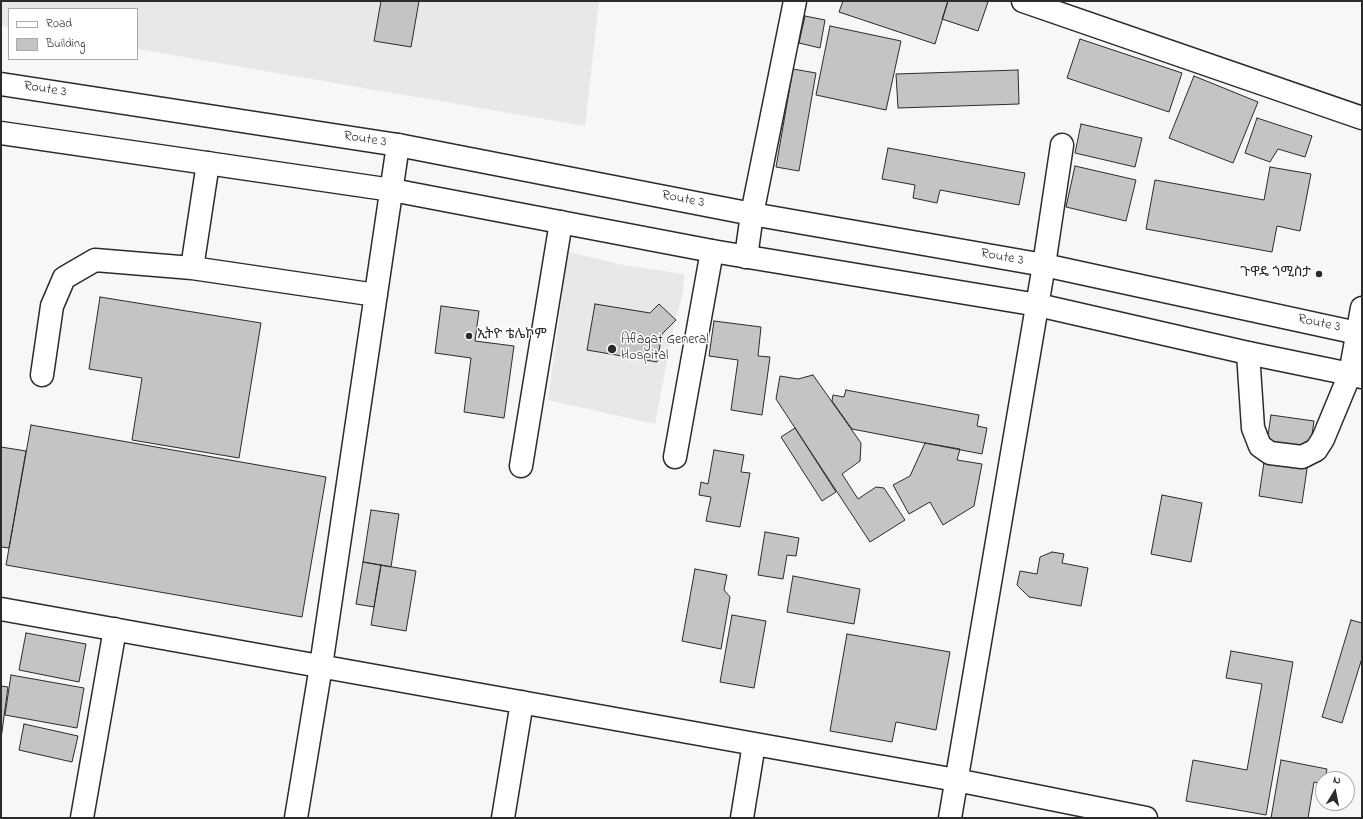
<!DOCTYPE html>
<meta charset="utf-8">
<style>
body{margin:0}
#map{position:relative;width:1363px;height:819px;overflow:hidden;background:#f7f7f7;font-family:"Indie Flower",sans-serif}
canvas{display:block}
.frame{position:absolute;inset:0;border:2px solid #2b2b2b;pointer-events:none}
.legend{position:absolute;left:8px;top:8px;width:130px;height:52px;box-sizing:border-box;background:#fff;border:1px solid #aaa;margin:0;padding:5px 7px;list-style:none;font-size:12px;color:#2b2b2b}
.legend li{display:flex;align-items:center;gap:8px;height:20px}
.legend b{width:20px;border:1px solid #aaa}
.north{position:absolute;left:1315px;top:771px;width:40px;height:40px;box-sizing:border-box;background:#fff;border:1px solid #aaa;border-radius:50%;rotate:10deg;font-size:11px;font-weight:700;line-height:16px;text-align:center;color:#2b2b2b}
.north::after{content:'';display:block;margin:auto;width:14px;height:18px;background:#2b2b2b;clip-path:polygon(50% 0,100% 100%,50% 72%,0 100%)}
</style>
<div id="map">
<canvas width="1363" height="819"></canvas>
<div class="frame"></div>
<ul class="legend">
<li><b style="height:5px;background:#fff"></b>Road</li>
<li><b style="height:11px;background:#c4c4c4"></b>Building</li>
</ul>
<div class="north">N</div>
</div>
<script>
const c = document.querySelector('canvas').getContext('2d');
c.lineJoin = 'round';
function paint(path, color) {
  c.fillStyle = color;
  c.fill(path, 'evenodd');
}
function toPath(rows) {
  const path = new Path2D();
  for (const r of rows) {
    path.moveTo(r[0], r[1]);
    for (let i = 2; i < r.length; i += 2) path.lineTo(r[i], r[i + 1]);
  }
  return path;
}
function trace(path, color, width, dash) {
  c.strokeStyle = color;
  c.lineWidth = width;
  c.lineCap = dash ? 'butt' : 'round';
  c.setLineDash(dash || []);
  c.stroke(path);
}
function write(font, color, halo, rows, align = 'center') {
  c.font = font + ' "Indie Flower","Noto Sans Ethiopic",sans-serif';
  c.lineWidth = 3;
  c.setLineDash([]);
  c.textBaseline = 'middle';
  c.strokeStyle = halo;
  c.fillStyle = color;
  for (const [text, x, y, turn = 0] of rows) {
    c.save();
    c.translate(x, y);
    c.rotate((+turn || 0) * Math.PI / 180);
    c.textAlign = isNaN(turn) ? turn : align;
    if (halo) c.strokeText(text, 0, 0);
    c.fillText(text, 0, 0);
    c.restore();
  }
}
paint(toPath([
 [1,1,599,1,585,126,137,49,137,9,9,9,9,27,1,25],
 [568,252,623,265,684,274,683,293,674,325,655,424,548,400]
]), '#e8e8e8');
const building = toPath([
 [381,1,419,1,411,47,374,41,381,1],
 [843,1,948,1,935,44,839,12,843,1],
 [948,1,984,1,988,2,978,31,942,19,948,1],
 [805,16,825,20,820,48,799,43,805,16],
 [830,26,901,41,886,110,816,95,830,26],
 [1080,39,1182,73,1169,112,1067,78,1080,39],
 [793,69,816,73,799,171,776,167,793,69],
 [1018,70,1019,104,898,108,896,74,1018,70],
 [1194,76,1258,102,1233,163,1169,138,1194,76],
 [1257,118,1312,136,1305,157,1278,149,1270,162,1245,153,1257,118],
 [1081,124,1142,138,1135,167,1075,153,1081,124],
 [888,148,1025,173,1019,205,940,190,937,203,913,198,915,185,882,179,888,148],
 [1075,166,1136,180,1126,221,1066,207,1075,166],
 [1270,167,1311,174,1300,231,1277,226,1272,252,1146,229,1155,180,1264,200,1270,167],
 [100,297,261,323,239,458,132,440,142,378,89,369,100,297],
 [595,304,650,313,659,304,676,320,662,334,657,362,587,350,595,304],
 [441,306,479,311,475,341,514,346,504,418,464,412,471,358,435,353,441,306],
 [714,321,761,327,758,356,770,357,762,415,731,410,738,360,709,356,714,321],
 [813,375,861,443,860,461,842,474,858,499,876,487,884,488,905,520,870,542,776,399,780,376,798,379,813,375],
 [846,390,979,415,977,426,987,428,982,454,852,429,832,401,833,395,844,397,846,390],
 [1271,415,1314,421,1302,503,1259,496,1271,415],
 [31,425,326,477,302,617,6,565,31,425],
 [795,428,836,492,822,501,781,437,795,428],
 [925,443,960,449,957,460,982,464,974,506,943,525,930,502,909,514,893,485,910,476,925,443],
 [1,447,26,451,9,548,1,547,1,447],
 [714,450,744,455,741,472,750,473,740,527,706,521,711,497,699,495,701,482,708,484,714,450],
 [1162,495,1202,503,1191,562,1151,554,1162,495],
 [371,510,399,514,391,567,363,562,371,510],
 [765,532,799,538,796,556,787,555,783,579,758,575,765,532],
 [1052,552,1064,554,1062,563,1088,568,1081,606,1029,597,1017,585,1020,571,1037,574,1040,557,1052,552],
 [363,562,381,565,374,607,356,604,363,562],
 [381,565,416,571,406,631,371,625,381,565],
 [695,569,727,575,724,590,730,597,721,649,682,641,695,569],
 [793,576,860,589,854,624,787,612,793,576],
 [732,615,766,621,754,688,720,682,732,615],
 [1351,620,1362,623,1362,658,1342,723,1322,717,1351,620],
 [26,633,86,644,79,682,19,670,26,633],
 [847,634,950,652,936,730,896,722,892,742,830,731,847,634],
 [1231,651,1293,662,1266,815,1186,801,1193,760,1247,770,1262,684,1226,678,1231,651],
 [11,675,84,688,77,728,5,715,11,675],
 [1,686,8,687,1,739,1,686],
 [24,724,78,736,72,762,19,750,24,724],
 [1281,760,1327,769,1325,779,1323,779,1323,784,1314,782,1308,818,1271,818,1281,760]
]);
paint(building, '#c4c4c4');
trace(building, '#2b2b2b', 1);
const minor = toPath([
 [1023,1,1362,118],
 [746,257,752,214,795,1],
 [192,268,208,163],
 [1248,353,1253,428,1260,446,1270,453,1302,457,1316,450,1323,439,1350,374,1362,308],
 [42,375,52,306,64,278,95,260,192,268,376,295],
 [675,457,712,251],
 [521,466,561,222],
 [1,609,956,780,1146,818],
 [82,818,115,629],
 [296,818,321,666,398,145],
 [503,818,522,702],
 [742,818,754,744],
 [950,818,1044,265,1062,145]
]);
const major = toPath([
 [1,84,398,145,752,214,1044,265,1362,334],
 [1,133,392,190,712,251,1038,305,1248,353,1350,374,1362,377]
]);
trace(minor, '#2b2b2b', 25);
trace(major, '#2b2b2b', 25);
trace(minor, '#fff', 22);
trace(major, '#fff', 22);
for (const [x, y, r, color] of [
 [1319,274,4,"#2b2b2b"],
 [469,336,4,"#2b2b2b"],
 [612,349,5,"#2b2b2b"]
]) {
  const dot = new Path2D();
  dot.arc(x, y, r, 0, 2 * Math.PI);
  c.fillStyle = color;
  c.fill(dot);
  trace(dot, '#fff', 1.5);
}
write('14px', '#2b2b2b', '#fff', [
 ["Route 3",45,90,9],
 ["Route 3",365,140,9],
 ["Route 3",683,200,11],
 ["Route 3",1002,258,10],
 ["Route 3",1319,324,12]
]);
write('14px', '#2b2b2b', '#fff', [
 ["ጉዋዴ ጎሚስታ",1311,274,"right"],
 ["ኢትዮ ቴሌኮም",477,336],
 ["Aflagat General",621,341],
 ["Hospital",621,357]
], 'left');
</script>
